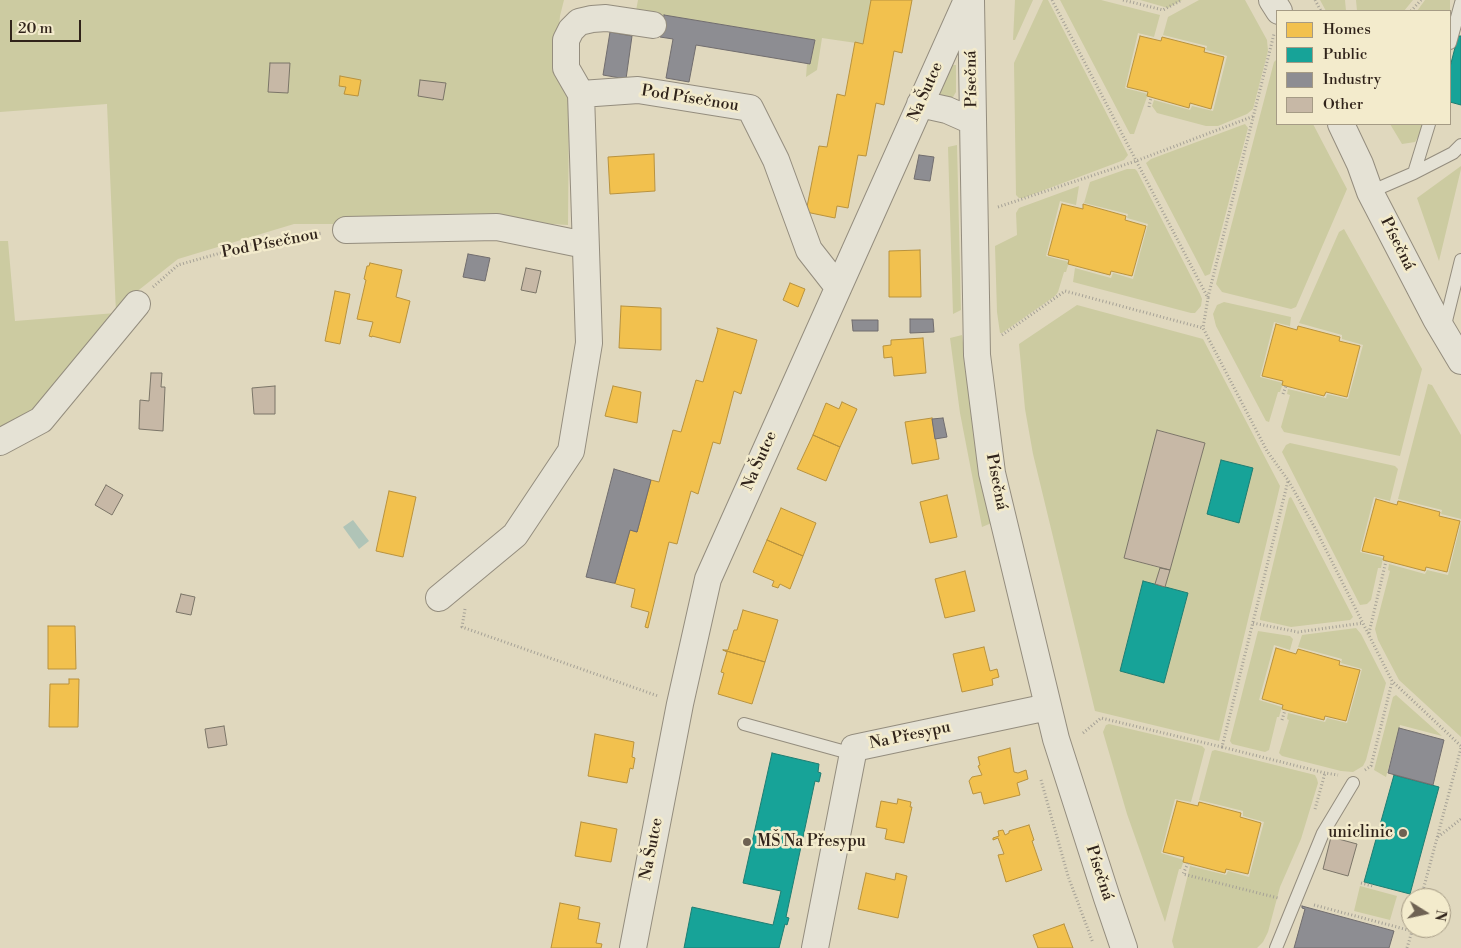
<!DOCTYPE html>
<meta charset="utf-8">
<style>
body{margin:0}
#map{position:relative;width:1461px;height:948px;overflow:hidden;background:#e0d8be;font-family:"Libre Bodoni",serif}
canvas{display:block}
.legend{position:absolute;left:1276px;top:10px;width:175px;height:115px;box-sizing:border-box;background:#f3ebcc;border:1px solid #a59b85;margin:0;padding:6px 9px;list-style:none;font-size:15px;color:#30231a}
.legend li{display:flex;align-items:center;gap:10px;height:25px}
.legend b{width:25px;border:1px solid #a59b85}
.north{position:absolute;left:1401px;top:888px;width:50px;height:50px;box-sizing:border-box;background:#f3ebcc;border:1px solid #a59b85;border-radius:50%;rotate:100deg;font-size:14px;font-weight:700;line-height:20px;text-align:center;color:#30231a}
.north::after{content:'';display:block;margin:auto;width:18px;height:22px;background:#6e6253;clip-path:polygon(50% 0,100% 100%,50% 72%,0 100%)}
.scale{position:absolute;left:10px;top:20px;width:71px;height:22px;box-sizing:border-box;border:2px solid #30231a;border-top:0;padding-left:6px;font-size:15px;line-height:18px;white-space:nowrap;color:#30231a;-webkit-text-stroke:4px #f3ebcc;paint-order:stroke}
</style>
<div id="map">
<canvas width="1461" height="948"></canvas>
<ul class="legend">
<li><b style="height:14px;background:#f2c14e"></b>Homes</li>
<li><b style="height:14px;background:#17a398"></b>Public</li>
<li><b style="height:14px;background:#8d8d92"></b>Industry</li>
<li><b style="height:14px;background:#c7b8a6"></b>Other</li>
</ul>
<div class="north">N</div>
<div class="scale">20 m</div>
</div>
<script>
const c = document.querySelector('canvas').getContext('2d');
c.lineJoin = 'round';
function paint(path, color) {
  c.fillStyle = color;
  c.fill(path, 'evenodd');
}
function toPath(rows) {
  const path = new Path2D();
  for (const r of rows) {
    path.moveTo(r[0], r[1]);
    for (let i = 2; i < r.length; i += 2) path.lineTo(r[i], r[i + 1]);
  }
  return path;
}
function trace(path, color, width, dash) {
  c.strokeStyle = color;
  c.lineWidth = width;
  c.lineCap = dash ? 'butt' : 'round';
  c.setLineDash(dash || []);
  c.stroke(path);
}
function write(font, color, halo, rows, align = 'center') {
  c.font = font + ' "Libre Bodoni",serif';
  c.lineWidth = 5;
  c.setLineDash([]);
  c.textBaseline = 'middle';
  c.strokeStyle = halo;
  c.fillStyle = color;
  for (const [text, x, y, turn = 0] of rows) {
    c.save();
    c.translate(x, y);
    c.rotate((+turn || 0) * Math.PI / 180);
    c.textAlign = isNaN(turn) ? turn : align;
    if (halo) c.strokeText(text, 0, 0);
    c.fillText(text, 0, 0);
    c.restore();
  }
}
paint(toPath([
 [0,0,564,0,560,16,556,56,569,102,568,225,406,215,406,224,294,224,178,259,135,293,37,409,0,430,0,241,8,241,15,321,116,313,107,104,0,112],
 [638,0,871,0,863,44,822,38,817,70,806,77,807,64,810,64,815,40,664,15,635,16],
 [1015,0,1033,0,1015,40,1013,40],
 [1043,0,1048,0,1128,155,1124,160,1023,198,1019,198,1016,195,1014,63],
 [1060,0,1101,0,1160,15,1154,37,1138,33,1125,88,1148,94,1134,134,1130,134],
 [1140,0,1182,0,1168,8],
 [1199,0,1245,0,1267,40,1268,51,1253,109,1247,114,1218,126,1206,126,1157,113,1152,106,1154,100,1190,110,1192,106,1213,111,1227,56,1206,50,1207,46,1163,35,1168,17],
 [1320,0,1345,0,1346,11,1326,11],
 [1356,0,1413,0,1404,11,1357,11],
 [1425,0,1450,0,1450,29,1450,11,1417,11],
 [1276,60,1277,124,1313,124,1347,189,1296,307,1291,309,1222,292,1216,284,1274,62],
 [947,65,956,65,956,92,953,97,946,97,936,94],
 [1245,124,1248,128,1210,274,1205,276,1146,163,1151,159],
 [1390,124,1426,124,1415,142,1402,144],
 [957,145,961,310,953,314,948,147],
 [1461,166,1461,169,1439,261,1417,198],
 [1127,169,1135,169,1137,171,1200,294,1202,299,1201,306,1195,313,1191,313,1073,282,1075,268,1111,278,1113,273,1133,279,1148,224,1127,218,1128,214,1084,203,1090,182],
 [1079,186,1076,205,1060,201,1046,256,1069,262,1066,272,1064,272,1058,292,1055,296,1002,333,1000,333,997,312,995,246,1017,235,1016,213,1019,208],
 [1344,229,1422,369,1400,456,1284,432,1281,427,1290,395,1287,394,1288,389,1326,398,1327,394,1348,399,1363,345,1342,339,1342,335,1299,323,1339,232],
 [1224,302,1291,317,1290,326,1274,322,1260,377,1283,383,1280,392,1278,392,1269,422,1266,421,1216,326,1213,314,1217,305],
 [1077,305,1203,339,1280,486,1219,741,1095,711,1033,454,1025,409,1019,344],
 [1158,430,1205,443,1165,587,1188,593,1164,683,1120,671,1143,582,1155,584,1160,568,1124,558],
 [1221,460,1239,522,1207,514],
 [962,335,970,398,994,522,982,527,960,413,950,338],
 [1428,384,1432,385,1461,435,1461,519,1441,514,1442,510,1398,499],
 [1290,443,1395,466,1398,469,1390,501,1374,497,1360,552,1383,558,1381,568,1378,568,1371,600,1367,604,1360,605,1282,452,1286,445],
 [1291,497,1353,617,1350,620,1291,627,1260,620,1260,618,1289,498],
 [1461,522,1461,737,1399,680,1378,640,1375,629,1390,571,1388,570,1389,564,1425,574,1427,570,1448,575],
 [1356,628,1361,634,1386,683,1366,760,1363,766,1353,772,1341,771,1282,756,1279,753,1289,720,1287,719,1288,713,1325,722,1327,718,1347,723,1362,669,1341,663,1342,659,1298,647,1302,635],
 [1258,631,1290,636,1293,639,1290,650,1274,645,1259,700,1282,707,1279,717,1277,717,1269,750,1265,752,1232,744,1230,741],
 [1396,695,1442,736,1400,725,1386,777,1374,770,1393,697],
 [1109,724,1202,746,1205,749,1191,802,1175,799,1161,853,1184,860,1181,869,1179,869,1165,922,1127,814,1103,732,1106,725],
 [1215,750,1315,775,1317,779,1318,783,1301,839,1280,887,1268,932,1263,942,1257,948,1174,948,1172,941,1190,866,1226,875,1228,871,1249,877,1264,822,1243,816,1243,811,1199,800,1212,751],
 [1360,886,1397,896,1390,920,1354,911]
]), '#cccba1');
paint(toPath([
 [353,520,369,541,359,549,343,527]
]), '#b0c4b7');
const homes = toPath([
 [871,0,912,0,902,53,894,51,884,105,876,103,866,156,858,155,848,208,837,206,835,218,806,212,819,146,827,147,837,94,845,96,855,42,863,44,871,0],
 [1140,36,1161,41,1162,37,1205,48,1204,52,1224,57,1211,109,1190,103,1189,108,1147,96,1148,92,1127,87,1140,36],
 [340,76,361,80,358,96,344,94,346,87,339,86,340,76],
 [654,154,655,191,610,194,608,157,654,154],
 [1062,204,1083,209,1083,204,1126,216,1125,220,1146,226,1132,276,1111,271,1110,275,1068,264,1069,260,1048,255,1062,204],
 [920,250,921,297,889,297,889,251,920,250],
 [370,263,402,270,396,297,410,301,400,343,372,336,372,337,369,336,373,322,357,319,366,280,364,279,367,266,369,266,370,263],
 [790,283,805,289,798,307,783,300,790,283],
 [335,291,350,294,340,344,325,341,335,291],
 [621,306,661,308,661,350,619,348,621,306],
 [1276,324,1297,330,1298,326,1340,337,1339,341,1360,346,1347,397,1326,392,1324,396,1282,385,1283,381,1262,376,1276,324],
 [717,328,757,340,741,394,734,391,720,444,713,442,698,494,691,491,677,544,669,542,648,628,645,627,649,612,631,607,635,589,616,584,613,582,615,583,630,530,637,532,651,480,659,482,673,430,681,432,696,380,703,382,718,330,717,328],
 [923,338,926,373,894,376,892,357,884,358,883,346,891,345,891,340,923,338],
 [613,386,641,392,637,423,605,416,613,386],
 [842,402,857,409,840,447,813,435,826,403,839,409,842,402],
 [932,418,939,459,912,464,905,422,932,418],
 [813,435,840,447,826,481,797,469,813,435],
 [389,491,416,497,403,557,376,551,389,491],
 [947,495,957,537,930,543,920,502,947,495],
 [1376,499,1397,505,1398,501,1440,512,1439,516,1460,521,1447,572,1426,567,1425,571,1383,560,1384,556,1362,551,1376,499],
 [781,508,816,523,803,556,767,540,781,508],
 [767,540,803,556,790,589,780,584,778,588,772,586,774,581,753,572,767,540],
 [965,571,975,611,945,618,935,579,965,571],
 [743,610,778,620,765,662,723,650,728,650,734,630,737,630,743,610],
 [48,626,75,626,76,669,48,669,48,626],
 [984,647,990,671,997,669,999,677,992,679,993,685,962,692,953,654,984,647],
 [1276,648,1296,654,1298,649,1340,661,1339,665,1360,670,1346,721,1325,716,1324,720,1282,709,1283,705,1262,699,1276,648],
 [723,650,765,662,752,704,718,694,724,673,721,672,727,652,723,650],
 [69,679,79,679,78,727,49,727,50,684,69,684,69,679],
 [595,734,634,742,632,757,635,758,633,769,630,768,627,783,588,776,595,734],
 [1010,748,1014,772,1018,773,1026,770,1028,779,1017,783,1020,795,984,804,981,792,973,794,969,781,972,777,982,775,978,766,980,765,978,757,1010,748],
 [898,799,911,802,910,807,912,807,904,843,885,839,887,829,876,827,881,801,897,804,898,799],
 [1177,801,1198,806,1199,802,1241,813,1240,817,1261,823,1248,874,1226,869,1225,873,1183,862,1184,857,1163,852,1177,801],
 [581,822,617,829,611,862,575,856,581,822],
 [1029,825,1034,840,1032,841,1042,870,1006,882,998,855,1004,854,998,838,993,840,993,838,999,836,998,831,1003,830,1005,835,1009,833,1009,831,1029,825],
 [866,873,895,880,896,873,907,876,898,918,858,909,866,873],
 [560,903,580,907,578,919,600,923,596,943,602,944,601,948,551,948,560,903],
 [1064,924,1073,948,1038,948,1033,935,1064,924]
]);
paint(homes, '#f2c14e');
trace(homes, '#b8923e', 1);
const public = toPath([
 [1458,36,1461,36,1461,105,1450,102,1450,67,1458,36],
 [1221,460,1253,468,1239,523,1207,514,1221,460],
 [1143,581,1188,593,1164,683,1120,671,1143,581],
 [772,753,819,764,818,772,821,773,819,782,815,781,786,917,789,918,787,925,785,924,779,948,684,948,692,907,773,925,781,891,743,883,772,753],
 [1394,775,1439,787,1410,894,1364,882,1394,775]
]);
paint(public, '#17a398');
trace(public, '#1e7d72', 1);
const industry = toPath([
 [664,15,815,40,810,64,696,45,689,82,666,78,673,39,660,37,664,15],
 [610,32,632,36,626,79,603,75,610,32],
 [919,155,934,157,930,181,914,179,919,155],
 [468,254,490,258,485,281,463,277,468,254],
 [910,319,933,319,934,332,910,333,910,319],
 [852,320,878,320,878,331,853,331,852,320],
 [943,418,947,437,935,439,932,419,943,418],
 [614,469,651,480,637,532,630,530,615,583,613,583,586,577,614,469],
 [1399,728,1444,740,1433,785,1388,773,1399,728],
 [1302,906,1394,931,1389,948,1294,948,1305,909,1302,908,1302,906]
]);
paint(industry, '#8d8d92');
trace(industry, '#716d6e', 1);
const building = toPath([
 [270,63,290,63,288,93,268,92,270,63],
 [420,80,446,83,443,100,418,96,420,80],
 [526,268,541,271,536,293,521,290,526,268],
 [151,373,162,373,161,387,165,387,163,431,139,429,140,400,149,401,151,373],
 [275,386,275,414,254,414,252,388,275,386],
 [1157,430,1205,443,1170,570,1124,558,1157,430],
 [106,485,123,495,112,515,95,505,106,485],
 [1160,568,1170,570,1165,587,1155,584,1160,568],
 [181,594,195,597,191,615,176,612,181,594],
 [224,726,227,745,208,748,205,729,224,726],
 [1331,837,1357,844,1348,876,1323,869,1331,837]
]);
paint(building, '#c7b8a6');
trace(building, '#7b7568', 1);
const service = toPath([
 [1450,43,1461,3],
 [1414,173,1429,124],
 [1370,192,1414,173,1453,153,1461,145],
 [1444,329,1461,260],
 [744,724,853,754],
 [1276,948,1323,833,1353,783]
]);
const minor = toPath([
 [1272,0,1279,11],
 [971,1,977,355,992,473,1056,739,1107,898,1124,948],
 [581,94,566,68,566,40,571,30,579,22,592,19,606,18,653,25],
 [920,104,947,110,972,121],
 [1341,124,1360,164,1370,192,1436,319,1461,361],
 [346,230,497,227,585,245],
 [0,442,41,420,137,304],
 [439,598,515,535,571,451,589,343,581,94,638,90,750,108,776,160,809,250,838,287],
 [633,948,680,704,708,579,967,0],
 [815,948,854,748,1048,707]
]);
trace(service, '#948d7e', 14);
trace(minor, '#948d7e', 28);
trace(toPath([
 [1052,0,1208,298,1203,328,1267,451,1288,480,1315,528,1392,681,1461,746],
 [1123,0,1163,10,1182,0],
 [1315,0,1321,11],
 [1411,11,1421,0],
 [1149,107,1151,97],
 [998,207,1136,161,1254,116],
 [153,287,178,265,249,245,322,233],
 [1208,297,1274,34],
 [1002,335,1065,291,1203,328],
 [1283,394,1286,386],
 [465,609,462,627,658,696],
 [1253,623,1298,632,1363,623],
 [1369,633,1386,561],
 [1282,720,1285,710],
 [1083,733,1101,718,1222,747,1288,481],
 [1222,747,1325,773,1338,775],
 [1365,770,1371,766,1392,682],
 [1041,780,1068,876,1093,943],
 [1315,809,1325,773],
 [1438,837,1461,819],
 [1188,863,1183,874,1278,898],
 [1361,883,1373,886],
 [1421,898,1461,748],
 [1314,905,1412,931],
 [1407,948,1413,928]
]), '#a5a196', 3, [1, 2.5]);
trace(service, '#e5e2d5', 12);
trace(minor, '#e5e2d5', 26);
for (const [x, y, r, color] of [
 [1403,833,5,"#6e6253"],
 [747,842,5,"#6e6253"]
]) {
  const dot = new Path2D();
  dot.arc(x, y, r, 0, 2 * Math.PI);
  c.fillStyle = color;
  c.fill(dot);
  trace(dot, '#f3ebcc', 2);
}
write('16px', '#30231a', '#f3ebcc', [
 ["Písečná",972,79,-91],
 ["Na Šutce",926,92,-66],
 ["Pod Písečnou",690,99,9],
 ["Pod Písečnou",270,244,-11],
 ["Písečná",1397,244,63],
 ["Na Šutce",760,461,-66],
 ["Písečná",996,482,79],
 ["Na Přesypu",910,736,-12],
 ["Na Šutce",652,849,-79],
 ["Písečná",1099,873,72]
]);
write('16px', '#30231a', '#f3ebcc', [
 ["uniclinic",1393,833],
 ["MŠ Na Přesypu",757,842,"left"]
], 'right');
</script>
